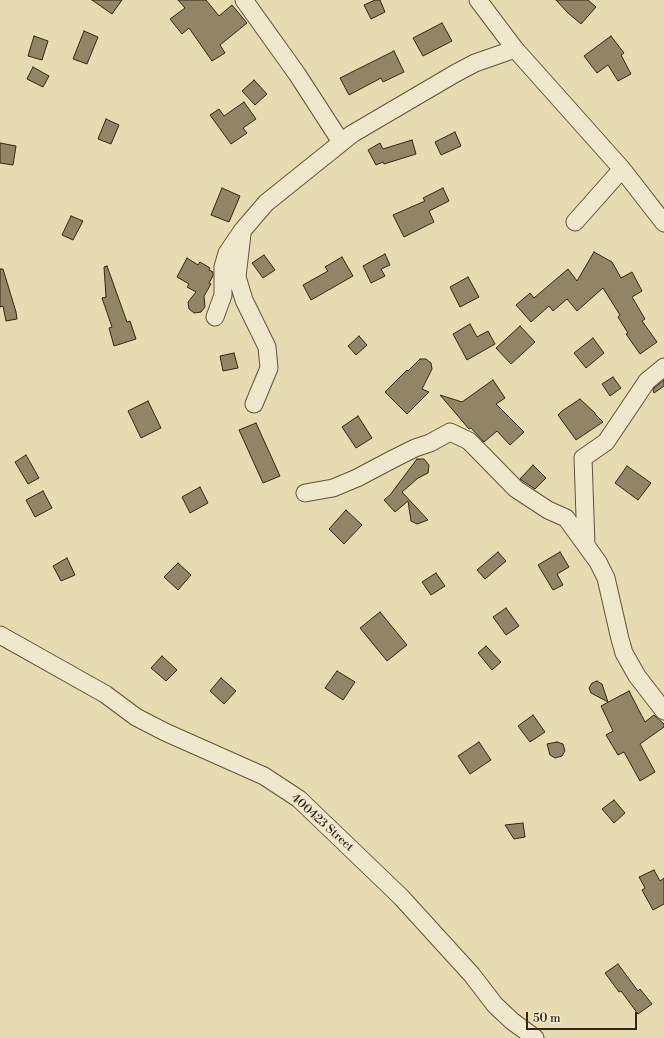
<!DOCTYPE html>
<style>
body{margin:0}
#map{position:relative;width:664px;height:1038px;overflow:hidden;background:#e7dcb1;font-family:"Libre Bodoni",serif}
canvas{display:block}
.scale{position:absolute;left:526px;top:1012px;width:111px;height:18px;box-sizing:border-box;border:2px solid #342613;border-top:0;padding-left:5px;font-size:12px;line-height:14px;white-space:nowrap;color:#342613;-webkit-text-stroke:3px #efe8cc;paint-order:stroke}
</style>
<div id="map">
<canvas width="664" height="1038"></canvas>
<div class="scale">50 m</div>
</div>
<script>
const c = document.querySelector('canvas').getContext('2d');
c.lineJoin = 'round';
function paint(path, color) {
  c.fillStyle = color;
  c.fill(path, 'evenodd');
}
function toPath(rows) {
  const path = new Path2D();
  for (const r of rows) {
    path.moveTo(r[0], r[1]);
    for (let i = 2; i < r.length; i += 2) path.lineTo(r[i], r[i + 1]);
  }
  return path;
}
function trace(path, color, width, dash) {
  c.strokeStyle = color;
  c.lineWidth = width;
  c.lineCap = dash ? 'butt' : 'round';
  c.setLineDash(dash || []);
  c.stroke(path);
}
function write(font, color, halo, rows, align = 'center') {
  c.font = font + ' "Libre Bodoni",serif';
  c.lineWidth = 3;
  c.setLineDash([]);
  c.textBaseline = 'middle';
  c.strokeStyle = halo;
  c.fillStyle = color;
  for (const [text, x, y, turn = 0] of rows) {
    c.save();
    c.translate(x, y);
    c.rotate((+turn || 0) * Math.PI / 180);
    c.textAlign = isNaN(turn) ? turn : align;
    if (halo) c.strokeText(text, 0, 0);
    c.fillText(text, 0, 0);
    c.restore();
  }
}
const building = toPath([
 [92,0,122,0,112,14,92,0],
 [178,0,206,0,219,16,232,5,247,23,220,45,225,53,212,61,189,28,182,34,170,19,185,8,178,0],
 [375,0,380,0,385,12,371,19,364,5,375,0],
 [556,0,588,0,596,7,581,24,568,13,556,0],
 [442,23,452,41,423,56,413,38,442,23],
 [84,31,98,37,87,64,73,59,84,31],
 [34,36,48,41,42,60,28,56,34,36],
 [611,36,624,53,621,55,631,74,618,81,608,65,597,73,584,56,611,36],
 [394,51,404,72,383,82,381,78,349,95,340,78,394,51],
 [33,67,49,76,43,87,27,79,33,67],
 [254,80,267,94,255,105,242,91,254,80],
 [244,102,256,119,243,128,247,133,231,144,210,115,219,109,224,116,244,102],
 [106,119,119,125,111,144,98,139,106,119],
 [455,132,461,146,441,155,435,142,455,132],
 [412,140,416,154,384,164,383,162,376,165,368,150,380,143,383,149,412,140],
 [0,143,16,146,13,165,0,163,0,143],
 [222,188,240,196,229,222,211,215,222,188],
 [443,188,449,201,429,211,434,222,404,237,393,215,425,201,423,198,443,188],
 [71,216,83,221,73,240,62,235,71,216],
 [594,252,612,262,621,278,632,272,642,291,632,297,645,319,642,321,657,342,640,354,626,334,628,333,618,317,620,315,603,288,577,311,567,299,553,311,549,306,531,322,516,305,530,293,534,298,568,269,577,281,594,252],
 [385,254,390,265,381,269,385,276,371,283,363,266,385,254],
 [264,255,275,270,263,278,252,263,264,255],
 [342,257,353,276,311,300,303,285,328,271,325,267,342,257],
 [187,258,198,265,200,262,210,268,209,270,213,272,213,276,209,283,211,284,204,296,205,307,201,312,194,313,189,309,188,302,196,292,187,287,189,284,177,277,187,258],
 [107,266,127,322,130,321,136,339,114,346,109,328,112,327,102,298,106,297,104,267,107,266],
 [0,269,3,269,16,312,17,319,6,321,3,306,0,307,0,269],
 [468,277,479,297,460,307,450,287,468,277],
 [470,324,477,337,488,331,495,344,467,360,453,334,470,324],
 [520,326,535,342,511,364,496,348,520,326],
 [359,336,367,345,356,355,348,346,359,336],
 [593,338,604,353,586,368,574,353,593,338],
 [234,353,238,368,223,371,220,356,234,353],
 [420,359,426,359,431,363,432,369,422,389,429,392,407,414,385,392,407,370,408,371,420,359],
 [613,377,621,388,610,396,602,384,613,377],
 [493,380,505,398,496,404,524,432,510,445,497,431,484,442,471,428,469,429,440,395,462,402,493,380],
 [664,380,664,386,654,393,653,390,654,388,664,380],
 [580,399,595,413,595,414,603,422,576,440,558,415,562,411,580,399],
 [148,401,161,428,141,438,128,411,148,401],
 [358,416,372,438,356,448,342,427,358,416],
 [256,423,280,476,263,483,239,430,256,423],
 [26,455,39,478,28,484,15,462,26,455],
 [417,459,424,459,429,465,428,473,418,478,402,492,428,520,417,524,411,521,408,501,395,512,384,500,390,495,417,459],
 [533,465,546,478,535,489,520,479,533,465],
 [627,466,651,483,638,500,615,483,627,466],
 [200,487,208,503,190,513,182,497,200,487],
 [43,491,52,508,35,517,26,500,43,491],
 [346,510,362,525,344,544,329,529,346,510],
 [498,552,506,561,485,579,477,570,498,552],
 [560,552,569,567,557,574,563,585,553,590,538,565,560,552],
 [67,558,75,575,61,581,53,566,67,558],
 [178,563,191,575,178,590,164,577,178,563],
 [436,573,445,586,431,595,422,582,436,573],
 [506,608,519,626,506,635,493,617,506,608],
 [380,612,407,645,387,661,360,628,380,612],
 [486,646,501,662,492,670,478,653,486,646],
 [162,656,177,670,166,681,151,668,162,656],
 [337,671,355,682,343,700,325,688,337,671],
 [221,678,236,691,224,704,210,691,221,678],
 [597,681,602,684,608,702,591,693,589,688,592,683,597,681],
 [629,691,645,722,654,715,664,724,664,727,640,744,655,772,640,781,624,752,618,755,606,735,613,731,601,706,629,691],
 [533,715,545,732,530,742,518,726,533,715],
 [479,742,491,760,470,774,458,756,479,742],
 [557,742,563,744,565,751,562,756,555,758,550,755,547,744,557,742],
 [614,800,625,813,614,823,602,809,614,800],
 [523,823,525,837,514,839,505,825,523,823],
 [654,870,660,881,664,878,664,904,653,910,642,890,645,888,639,877,654,870],
 [618,964,638,991,640,989,652,1004,638,1014,621,991,619,992,605,973,618,964]
]);
paint(building, '#918565');
trace(building, '#342613', 1);
const minor = toPath([
 [244,0,297,74,341,142],
 [478,0,515,49,622,169,664,223],
 [575,222,622,169],
 [242,234,237,277,244,300,267,347,269,368,254,404],
 [215,317,223,295,223,267,227,253,242,231,266,203,352,134,456,73,475,63,515,49],
 [305,493,333,488,357,478,393,459,415,448,430,443,450,432,469,441,516,489,548,510,566,518,598,562,606,578,620,639,624,653,637,676,664,711],
 [586,545,583,458,606,442,647,381,664,367],
 [0,635,105,694,136,717,165,732,264,776,299,799,401,897,472,975,495,1005,512,1021,535,1038]
]);
trace(minor, '#61543a', 19);
trace(minor, '#efe8cc', 17);
write('12px', '#342613', '#efe8cc', [
 ["400423 Street",322,823,42]
]);
</script>
